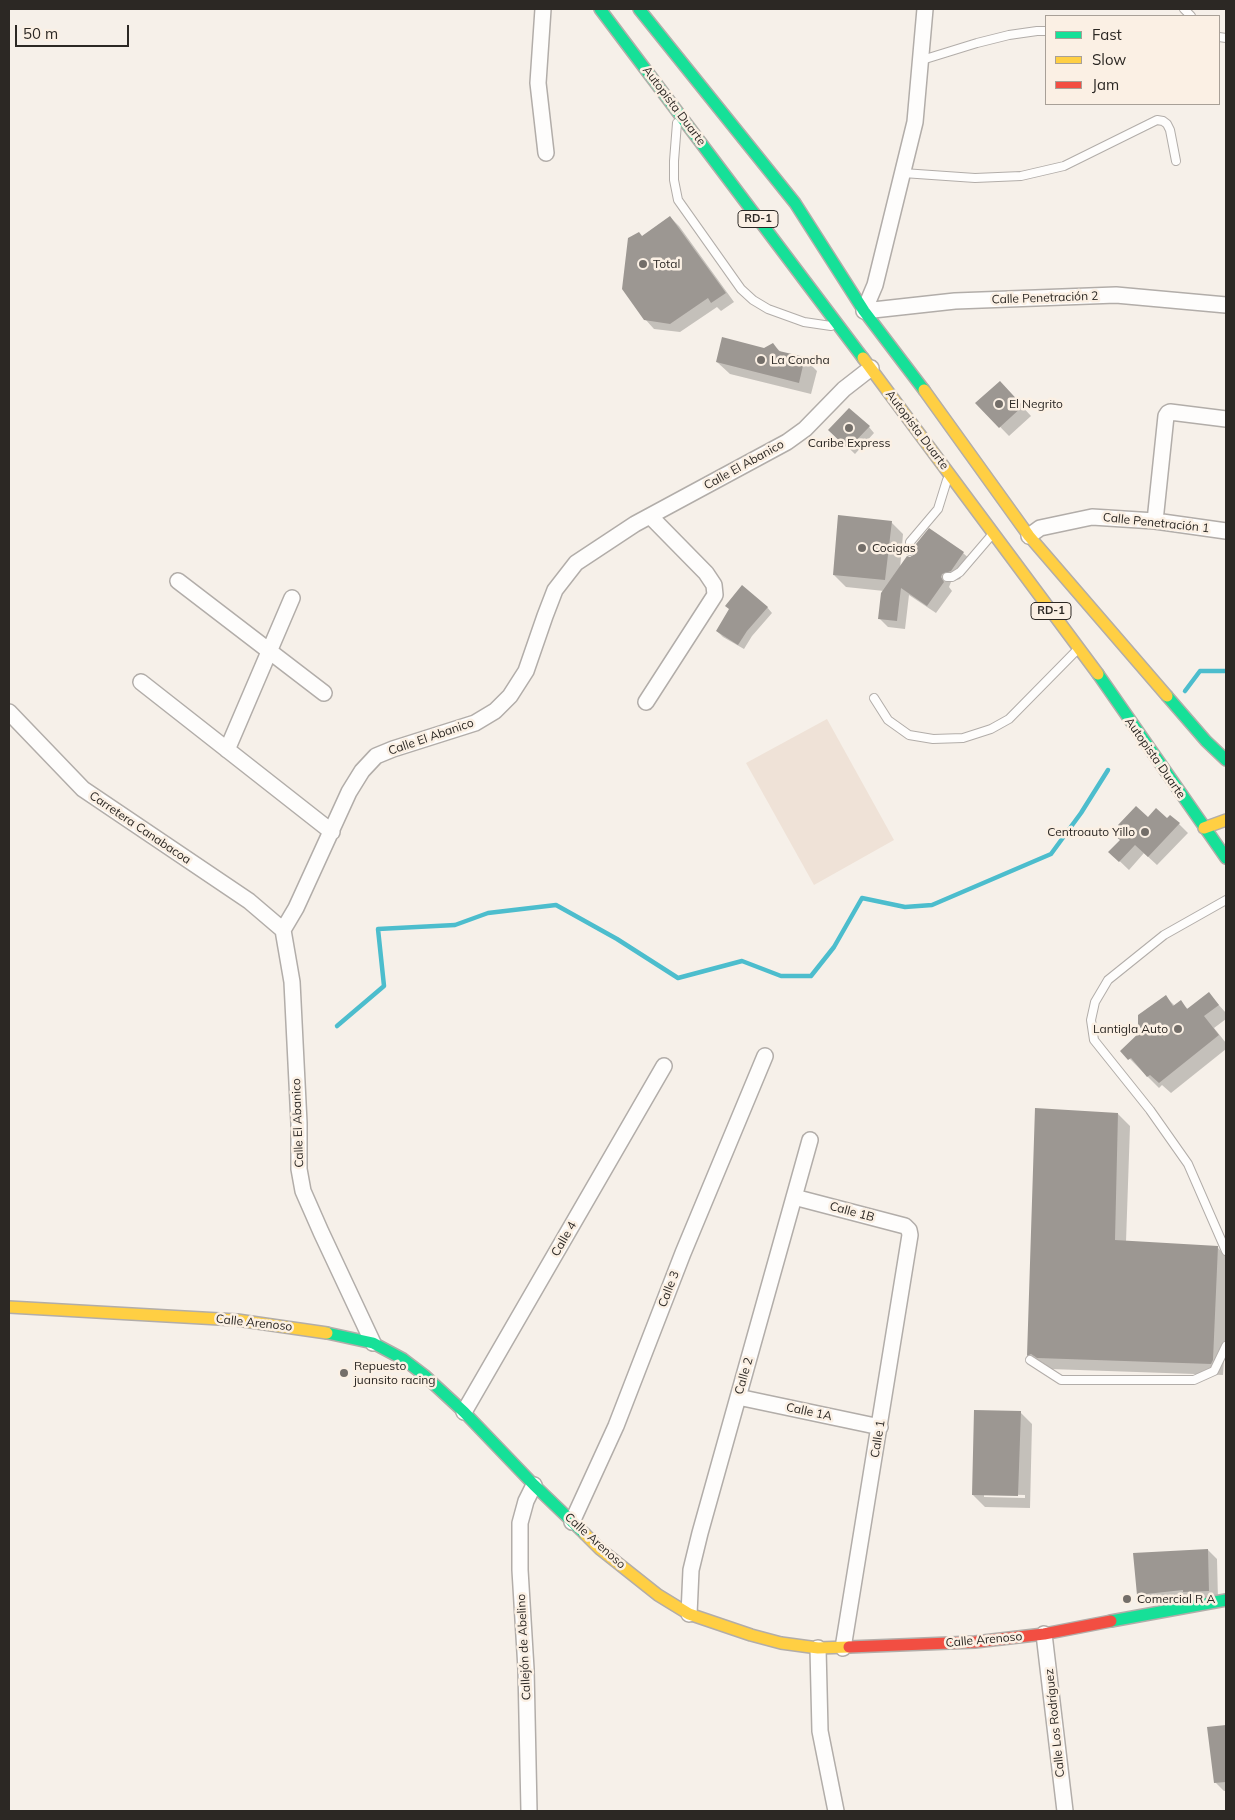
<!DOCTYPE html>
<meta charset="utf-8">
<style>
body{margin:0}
#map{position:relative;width:1235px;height:1820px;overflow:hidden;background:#f6f0e9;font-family:Mulish,sans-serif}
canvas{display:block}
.frame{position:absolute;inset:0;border:10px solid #2c2824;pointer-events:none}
.legend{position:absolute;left:1045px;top:15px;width:175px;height:90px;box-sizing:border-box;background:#fbf0e4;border:1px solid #a8a097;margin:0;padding:6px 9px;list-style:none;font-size:15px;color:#2c2824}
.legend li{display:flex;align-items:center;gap:10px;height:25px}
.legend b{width:25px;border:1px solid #a8a097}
.scale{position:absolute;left:15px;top:25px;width:114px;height:22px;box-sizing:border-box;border:2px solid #2c2824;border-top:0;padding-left:6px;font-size:15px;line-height:18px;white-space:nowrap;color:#2c2824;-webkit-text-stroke:4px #fbf0e4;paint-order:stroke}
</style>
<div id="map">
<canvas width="1235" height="1820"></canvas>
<div class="frame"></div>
<ul class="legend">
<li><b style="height:6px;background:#16e098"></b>Fast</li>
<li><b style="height:6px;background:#ffcf43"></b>Slow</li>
<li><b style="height:6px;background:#f24e42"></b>Jam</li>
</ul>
<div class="scale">50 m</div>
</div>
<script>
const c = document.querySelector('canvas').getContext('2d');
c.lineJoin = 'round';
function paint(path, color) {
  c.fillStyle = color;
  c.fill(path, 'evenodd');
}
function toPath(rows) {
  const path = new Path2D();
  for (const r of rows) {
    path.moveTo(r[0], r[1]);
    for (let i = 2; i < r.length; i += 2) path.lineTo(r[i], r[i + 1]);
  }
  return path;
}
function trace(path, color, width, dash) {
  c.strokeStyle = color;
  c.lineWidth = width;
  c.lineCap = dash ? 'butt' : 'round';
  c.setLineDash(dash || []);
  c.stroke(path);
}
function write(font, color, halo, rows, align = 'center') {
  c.font = font + ' Mulish,sans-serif';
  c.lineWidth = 5;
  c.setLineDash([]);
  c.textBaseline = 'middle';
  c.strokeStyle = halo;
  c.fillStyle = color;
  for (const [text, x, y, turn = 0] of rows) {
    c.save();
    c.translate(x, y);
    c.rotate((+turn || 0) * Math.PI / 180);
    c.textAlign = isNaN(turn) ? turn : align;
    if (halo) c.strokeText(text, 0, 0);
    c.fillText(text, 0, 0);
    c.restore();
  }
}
paint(toPath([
 [827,719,894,840,814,885,746,763]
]), '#efe2d7');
paint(toPath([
 [670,217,679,226,734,302,721,311,717,307,680,332,654,329,645,319,642,237],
 [773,345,781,352,805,359,817,371,811,394,730,374,717,362,764,349],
 [1008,391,1031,416,1009,436,977,403],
 [869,427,874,433,855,454,830,430],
 [891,522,903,534,900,569,916,555,930,530,963,553,972,561,960,579,951,582,949,587,952,591,936,613,909,595,905,629,888,627,879,618,884,591,846,587,834,575],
 [767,607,772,613,752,636,744,649,723,637,717,631],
 [1148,818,1167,820,1179,824,1188,833,1157,865,1144,853,1129,870,1110,852],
 [1209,994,1226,1013,1226,1019,1214,1028,1226,1043,1226,1049,1171,1093,1162,1085,1159,1088,1122,1051,1144,1030,1165,996,1175,1006,1180,1002,1189,1010],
 [1118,1114,1130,1126,1126,1242,1217,1247,1226,1256,1226,1330,1223,1375,1050,1369,1040,1367,1028,1355],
 [1020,1412,1032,1424,1030,1508,985,1507,973,1495],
 [984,1494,1025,1495,1025,1498,984,1497],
 [1208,1550,1217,1559,1218,1600,1192,1599,1147,1603,1138,1594],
 [1226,1726,1226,1791,1224,1791,1215,1782,1209,1728]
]), '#0003');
trace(toPath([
 [1185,691,1200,671,1226,671],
 [337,1026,384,986,378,929,455,925,488,913,556,905,617,939,678,978,742,961,781,976,811,976,834,947,862,898,905,907,932,905,1051,854,1081,813,1108,770]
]), '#4cbdcd', 4.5);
paint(toPath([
 [670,216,726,293,711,303,708,298,670,324,644,320,622,289,628,238,639,232,642,236],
 [722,337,764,348,773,343,779,351,805,357,799,383,716,362],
 [1000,381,1023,406,999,428,975,403],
 [849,408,870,426,848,449,828,430],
 [838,515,892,521,885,580,833,575],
 [929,528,964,552,951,571,942,574,941,577,944,582,927,606,901,588,897,621,878,619,881,593,907,556,910,557,915,554,916,544],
 [742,585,768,607,747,631,738,645,716,631,729,609,725,606],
 [1136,806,1148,817,1156,808,1167,818,1170,815,1180,823,1148,857,1135,845,1119,862,1108,852,1120,840,1115,836,1122,829,1118,825],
 [1209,992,1219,1005,1204,1016,1219,1035,1159,1083,1150,1075,1147,1077,1131,1058,1128,1060,1120,1051,1142,1030,1138,1024,1138,1015,1166,995,1173,1006,1181,1000,1187,1009],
 [1035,1108,1118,1113,1115,1240,1218,1246,1213,1360,1211,1364,1037,1358,1031,1354,1027,1356],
 [974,1410,1021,1411,1018,1496,972,1495],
 [1208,1549,1209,1591,1183,1592,1183,1590,1137,1595,1133,1553],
 [1226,1725,1226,1782,1214,1783,1207,1727]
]), '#9c9792');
const lane = toPath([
 [1184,9,1191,16],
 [1219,37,1226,38],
 [922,60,977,43,1009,35,1037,31,1046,31],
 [677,123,674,161,674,180,678,200,741,289,753,300,768,309,804,322,831,326],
 [903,173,975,178,1021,176,1064,166,1157,120,1163,121,1167,124,1170,130,1176,161],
 [910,551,910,542,938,509,947,480],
 [947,577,952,577,960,572,990,537],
 [874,698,888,720,909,735,933,739,963,738,991,729,1009,719,1076,651],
 [1226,900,1164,935,1108,980,1095,1002,1091,1020,1094,1040,1150,1110,1188,1164,1226,1251],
 [1030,1360,1061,1380,1194,1380,1214,1371,1226,1346]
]);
const street = toPath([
 [543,9,538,83,546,153],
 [864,311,955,301,1116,295,1226,305],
 [864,311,875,285,915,122,925,9],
 [1155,521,1166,416,1168,413,1170,412,1226,419],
 [1029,536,1040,528,1092,517,1155,521,1226,531],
 [178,581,324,693],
 [141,682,332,832],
 [646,702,715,595,714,585,706,573,650,516],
 [9,712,83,789,249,901,283,930],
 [227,750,292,598],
 [794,1197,905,1226,909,1230,910,1235,843,1648],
 [373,1343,321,1232,303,1191,299,1169,299,1123,292,982,283,930,296,908,349,792,362,771,376,756,393,749,475,723,495,711,510,696,526,671,545,616,555,590,576,563,635,524,787,442,805,429,844,389,871,368],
 [738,1397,880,1427],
 [464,1412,664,1066],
 [572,1522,616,1426,683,1253,765,1056],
 [689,1614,691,1570,700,1533,810,1140],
 [1044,1634,1065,1811],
 [818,1648,820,1731,836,1811],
 [529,1811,526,1669,520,1570,520,1523,526,1501,534,1485]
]);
const fast = toPath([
 [600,9,863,358],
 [639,9,795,203,864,311,924,390],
 [1098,674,1226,858],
 [1167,696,1206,741,1226,760],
 [327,1333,373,1343,403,1359,424,1375,464,1412,534,1485,585,1534],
 [1111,1621,1226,1600]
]);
const slow = toPath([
 [863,358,1098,674],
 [924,390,1029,536,1167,696],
 [1204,828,1226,820],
 [9,1307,237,1320,327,1333],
 [585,1534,600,1549,658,1595,689,1614,751,1635,781,1643,818,1648,849,1647]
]);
const jam = toPath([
 [849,1647,975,1642,1044,1634,1111,1621]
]);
trace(lane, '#b2ada9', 10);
trace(street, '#b2ada9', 18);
trace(fast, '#b2ada9', 14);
trace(slow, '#b2ada9', 14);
trace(jam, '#b2ada9', 14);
trace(lane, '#fefdfc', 8);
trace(street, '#fefdfc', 15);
trace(fast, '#16e098', 11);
trace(slow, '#ffcf43', 11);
trace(jam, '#f24e42', 11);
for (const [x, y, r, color] of [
 [643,264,5,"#736e69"],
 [761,360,5,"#736e69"],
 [999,404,5,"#736e69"],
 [849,428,5,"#736e69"],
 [862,548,5,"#736e69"],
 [1145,832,5,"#736e69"],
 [1178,1029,5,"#736e69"],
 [344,1373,5,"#736e69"],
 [1127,1599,5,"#736e69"]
]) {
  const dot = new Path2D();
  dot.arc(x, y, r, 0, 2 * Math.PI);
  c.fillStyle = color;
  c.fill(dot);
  trace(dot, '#fbf0e4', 2);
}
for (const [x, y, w] of [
 [758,219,40],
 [1051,611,40]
]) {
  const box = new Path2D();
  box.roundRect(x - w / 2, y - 8.5, w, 17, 4);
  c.fillStyle = '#fbf0e4';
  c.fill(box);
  trace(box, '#2c2824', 1);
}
write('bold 11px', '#2c2824', null, [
 ["RD-1",758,219],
 ["RD-1",1051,611]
]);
write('12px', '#2c2824', '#fbf0e4', [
 ["Autopista Duarte",674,106,53],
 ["Calle Penetración 2",1045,298,-2],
 ["Autopista Duarte",917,430,53],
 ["Calle El Abanico",744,465,-29],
 ["Calle Penetración 1",1156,523,6],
 ["Calle El Abanico",431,737,-19],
 ["Autopista Duarte",1155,758,55],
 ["Carretera Canabacoa",140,828,34],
 ["Calle El Abanico",298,1123,-92],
 ["Calle 1B",852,1212,15],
 ["Calle 4",564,1239,-60],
 ["Calle 3",669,1289,-69],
 ["Calle Arenoso",254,1323,6],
 ["Calle 2",744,1376,-74],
 ["Calle 1A",809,1412,12],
 ["Calle 1",878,1439,-81],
 ["Calle Arenoso",595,1541,42],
 ["Calle Arenoso",984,1640,-5],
 ["Callejón de Abelino",524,1647,-93],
 ["Calle Los Rodríguez",1055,1723,-96]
]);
write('12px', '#2c2824', '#fbf0e4', [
 ["Total",653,264],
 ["La Concha",771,360],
 ["El Negrito",1009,404],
 ["Caribe Express",849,443,"center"],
 ["Cocigas",872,548],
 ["Centroauto Yillo",1135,832,"right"],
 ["Lantigla Auto",1168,1029,"right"],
 ["Repuesto",354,1366],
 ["juansito racing",354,1380],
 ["Comercial R A",1137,1599]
], 'left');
</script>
